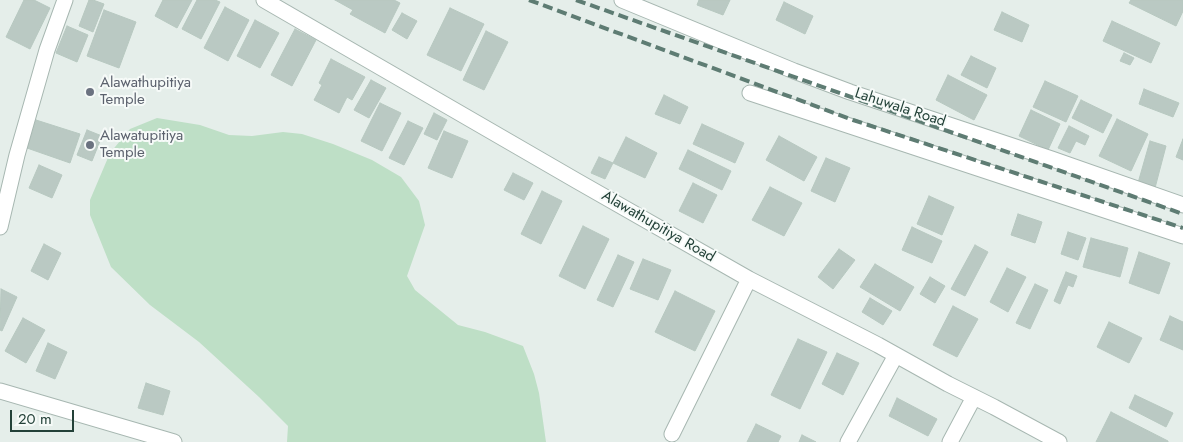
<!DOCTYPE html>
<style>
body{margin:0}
#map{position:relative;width:1183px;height:442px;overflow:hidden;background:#e5eeea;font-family:Jost,sans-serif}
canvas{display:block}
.scale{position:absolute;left:10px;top:410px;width:64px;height:22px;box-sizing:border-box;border:2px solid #234138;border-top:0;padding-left:6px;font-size:15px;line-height:18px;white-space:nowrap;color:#234138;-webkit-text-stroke:4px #f6faf8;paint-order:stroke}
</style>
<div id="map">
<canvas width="1183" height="442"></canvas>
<div class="scale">20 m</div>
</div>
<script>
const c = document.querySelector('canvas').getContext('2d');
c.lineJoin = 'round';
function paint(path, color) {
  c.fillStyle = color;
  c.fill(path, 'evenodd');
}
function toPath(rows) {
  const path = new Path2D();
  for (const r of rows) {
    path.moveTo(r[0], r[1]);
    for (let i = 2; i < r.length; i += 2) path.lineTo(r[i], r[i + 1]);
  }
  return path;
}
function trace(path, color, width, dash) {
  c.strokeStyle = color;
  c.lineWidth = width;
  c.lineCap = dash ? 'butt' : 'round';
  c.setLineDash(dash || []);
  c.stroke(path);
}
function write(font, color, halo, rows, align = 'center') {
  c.font = font + ' Jost,sans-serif';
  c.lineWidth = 4;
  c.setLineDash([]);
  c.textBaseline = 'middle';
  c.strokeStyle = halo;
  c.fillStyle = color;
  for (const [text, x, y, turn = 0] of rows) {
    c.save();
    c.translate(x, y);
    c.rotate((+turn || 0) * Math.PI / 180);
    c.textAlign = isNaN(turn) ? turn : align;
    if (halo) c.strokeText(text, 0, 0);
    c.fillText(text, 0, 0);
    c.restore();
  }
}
paint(toPath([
 [157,118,200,125,229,135,252,136,283,132,302,134,333,144,372,160,401,177,419,201,425,225,407,276,415,290,458,325,485,332,523,346,534,374,539,393,546,442,287,442,288,426,259,397,199,342,150,305,111,267,90,215,90,200,110,153,130,129]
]), '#bedfc6');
const building = toPath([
 [24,0,34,0,50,8,30,49,6,37,24,0],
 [89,0,93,0,104,4,93,32,79,26,89,0],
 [163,0,192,0,177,28,155,16,163,0],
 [197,0,215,0,220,2,201,39,182,29,197,0],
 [335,0,394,0,400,3,385,33,350,14,353,10,335,0],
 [699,0,730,0,723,15,697,5,699,0],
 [1131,0,1183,0,1183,11,1176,26,1129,3,1131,0],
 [784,2,813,16,805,34,776,20,784,2],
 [225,7,249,20,228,61,204,48,225,7],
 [450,8,484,24,461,71,427,55,450,8],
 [104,10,136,22,119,68,87,56,104,10],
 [1002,12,1029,25,1022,42,994,30,1002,12],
 [402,13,417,21,407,39,392,30,402,13],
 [255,20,279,33,260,68,237,56,255,20],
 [1112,21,1160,43,1151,63,1103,41,1112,21],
 [67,26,88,35,77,62,56,53,67,26],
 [295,29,316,40,292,86,271,75,295,29],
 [486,31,508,42,484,90,463,80,486,31],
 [1124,53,1134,58,1130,65,1120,61,1124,53],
 [971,56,996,68,987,88,961,75,971,56],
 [331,59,365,77,352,100,347,97,339,113,314,100,322,85,319,83,331,59],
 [948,75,987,95,974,120,936,100,948,75],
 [371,80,386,88,369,118,354,110,371,80],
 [1045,81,1078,96,1066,122,1033,107,1045,81],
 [1144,89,1179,103,1173,117,1139,104,1144,89],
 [664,95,688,107,680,124,655,114,664,95],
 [1081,100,1112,115,1103,133,1072,118,1081,100],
 [380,103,401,113,382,151,361,141,380,103],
 [1031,110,1060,124,1048,150,1019,136,1031,110],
 [434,113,447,120,437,140,424,134,434,113],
 [1117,119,1148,134,1131,171,1099,156,1117,119],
 [36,120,80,134,70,163,27,148,36,120],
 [408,121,423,128,404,165,389,158,408,121],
 [702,124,744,143,735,163,693,144,702,124],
 [1069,126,1089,136,1085,145,1076,141,1070,153,1058,148,1069,126],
 [87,130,102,136,92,161,77,155,87,130],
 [444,131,468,141,452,178,428,168,444,131],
 [779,136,817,157,804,181,766,160,779,136],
 [626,137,657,153,645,178,613,163,626,137],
 [1183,139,1183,160,1176,157,1183,139],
 [1150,141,1166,146,1155,188,1138,183,1150,141],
 [688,150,731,171,722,190,679,169,688,150],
 [599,157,613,163,605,179,591,173,599,157],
 [826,158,850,168,835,202,811,191,826,158],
 [39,165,62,175,52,198,29,188,39,165],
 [513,173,533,183,524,200,504,190,513,173],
 [693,183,717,195,703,223,679,211,693,183],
 [770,187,802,203,784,236,752,220,770,187],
 [542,191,562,201,541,244,521,234,542,191],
 [929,196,954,207,942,235,917,224,929,196],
 [1018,214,1042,222,1035,243,1011,235,1018,214],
 [583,226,609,239,585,289,559,276,583,226],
 [912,227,942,241,932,263,902,250,912,227],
 [1068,232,1086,238,1078,260,1061,254,1068,232],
 [1091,238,1128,248,1120,277,1083,267,1091,238],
 [44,244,61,253,48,280,31,271,44,244],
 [975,245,988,252,965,296,951,289,975,245],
 [839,249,855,260,833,289,818,277,839,249],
 [1139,252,1170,263,1159,294,1129,283,1139,252],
 [618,255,634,262,613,307,597,300,618,255],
 [643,259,671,270,658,300,630,289,643,259],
 [875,264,914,287,900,311,860,287,875,264],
 [1007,268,1026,277,1008,312,990,302,1007,268],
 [1066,272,1077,276,1073,287,1068,285,1060,304,1054,301,1066,272],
 [930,277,945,286,935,303,920,294,930,277],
 [1035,284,1048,290,1030,329,1016,323,1035,284],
 [1,289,17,297,2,331,0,330,1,289],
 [675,291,715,311,695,351,655,332,675,291],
 [870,298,892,311,883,325,862,312,870,298],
 [953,306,978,319,957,357,933,345,953,306],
 [1170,316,1183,322,1183,350,1160,340,1170,316],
 [23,318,45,330,26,363,5,351,23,318],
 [1109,322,1142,338,1129,363,1097,347,1109,322],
 [798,339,827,352,800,409,771,395,798,339],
 [48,343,67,352,55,379,36,371,48,343],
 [837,353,859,363,843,395,822,384,837,353],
 [146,383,170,391,163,415,138,408,146,383],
 [1135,395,1173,413,1166,427,1129,408,1135,395],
 [897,398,937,419,928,436,889,416,897,398],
 [1111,412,1168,441,1168,442,1096,442,1111,412],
 [756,424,781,436,778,442,747,442,756,424],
 [802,435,816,442,799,442,802,435]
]);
paint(building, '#bac9c3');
trace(building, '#b7c8c0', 1);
const street = toPath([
 [264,0,577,181,749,279,878,345,948,384,994,407,1059,442],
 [622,0,794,71,850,92,1052,159,1183,205],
 [750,93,1183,236],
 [0,227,17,155,47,50,65,0],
 [0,391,174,442],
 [672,434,749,279],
 [848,442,896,355],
 [950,442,974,397]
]);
trace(street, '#a7b7b1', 17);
trace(street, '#fff', 15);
trace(toPath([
 [529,0,853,120,1183,228],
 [576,0,1183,214]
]), '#5e7c73', 4, [10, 5]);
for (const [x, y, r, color] of [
 [90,92,5,"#6b7280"],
 [90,145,5,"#6b7280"]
]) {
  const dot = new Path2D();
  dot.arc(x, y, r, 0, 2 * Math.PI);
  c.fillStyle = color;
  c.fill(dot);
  trace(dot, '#f6faf8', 2);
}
write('15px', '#5b616d', '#f6faf8', [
 ["Alawathupitiya",100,83],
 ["Temple",100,100],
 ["Alawatupitiya",100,136],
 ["Temple",100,153]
], 'left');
write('15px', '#234138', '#f6faf8', [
 ["Lahuwala Road",900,108,18],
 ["Alawathupitiya Road",658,227,30]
]);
</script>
